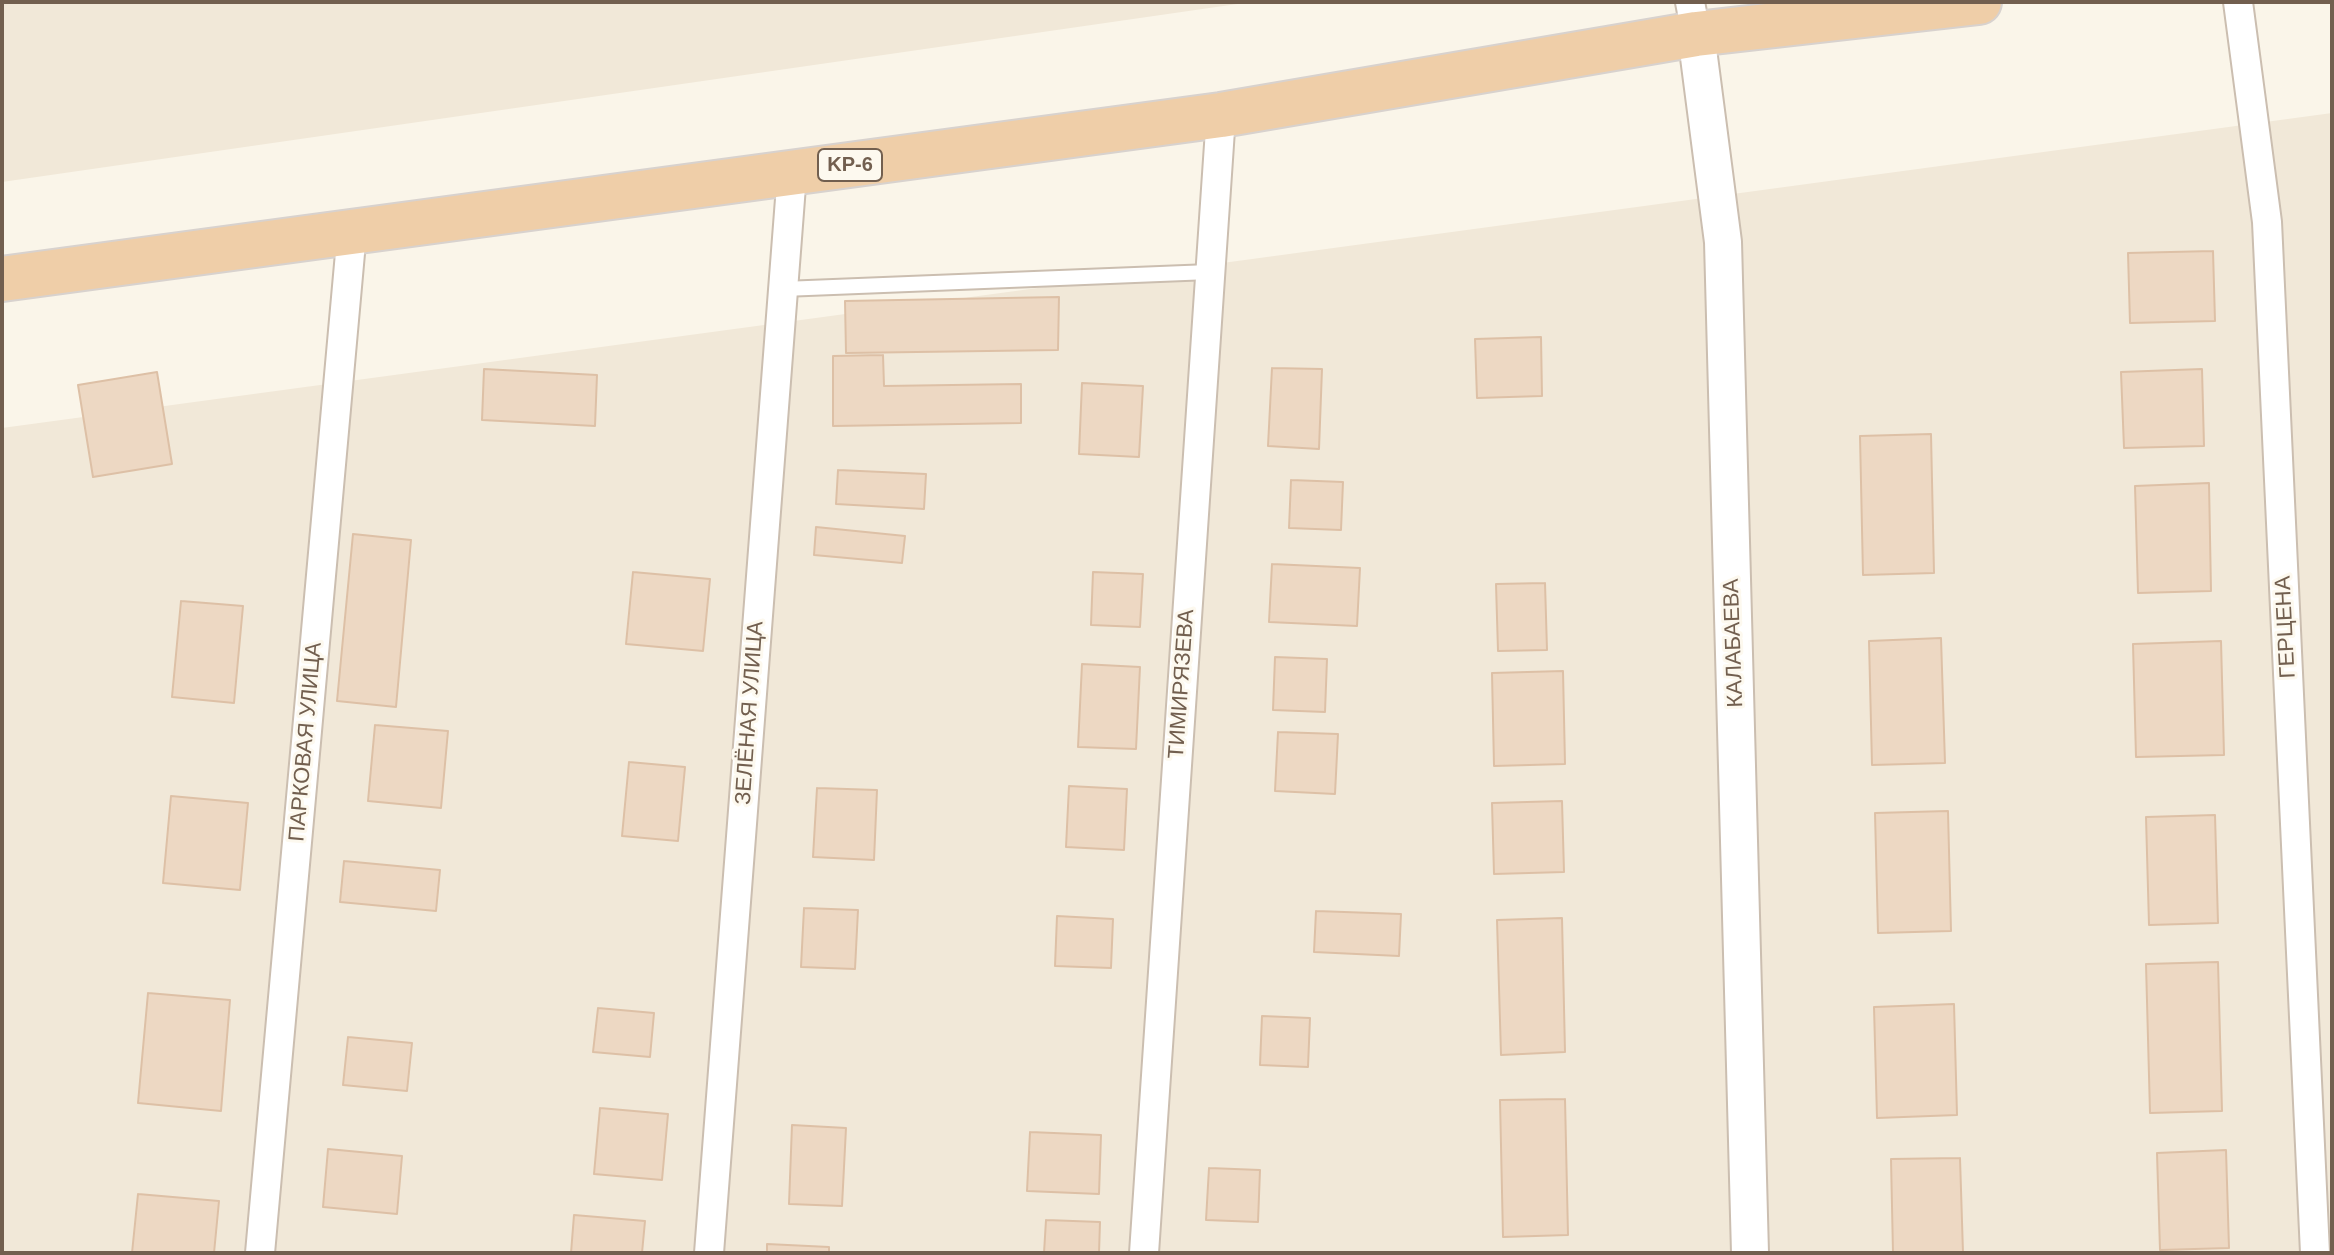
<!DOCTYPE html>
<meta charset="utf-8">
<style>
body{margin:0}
#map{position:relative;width:2334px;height:1255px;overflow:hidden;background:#faf5e9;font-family:Arial,sans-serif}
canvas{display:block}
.frame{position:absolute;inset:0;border:4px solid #725f4f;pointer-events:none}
</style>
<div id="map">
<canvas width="2334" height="1255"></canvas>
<div class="frame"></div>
</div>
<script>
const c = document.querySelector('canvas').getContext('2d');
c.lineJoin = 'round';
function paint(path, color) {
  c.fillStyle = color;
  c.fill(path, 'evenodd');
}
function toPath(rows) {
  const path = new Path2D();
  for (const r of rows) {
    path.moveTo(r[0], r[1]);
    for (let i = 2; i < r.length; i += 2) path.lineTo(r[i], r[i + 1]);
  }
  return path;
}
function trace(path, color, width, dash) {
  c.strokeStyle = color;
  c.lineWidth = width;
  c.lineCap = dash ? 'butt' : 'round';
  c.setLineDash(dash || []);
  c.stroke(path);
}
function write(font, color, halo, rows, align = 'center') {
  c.font = font + ' Arial,sans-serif';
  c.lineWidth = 6;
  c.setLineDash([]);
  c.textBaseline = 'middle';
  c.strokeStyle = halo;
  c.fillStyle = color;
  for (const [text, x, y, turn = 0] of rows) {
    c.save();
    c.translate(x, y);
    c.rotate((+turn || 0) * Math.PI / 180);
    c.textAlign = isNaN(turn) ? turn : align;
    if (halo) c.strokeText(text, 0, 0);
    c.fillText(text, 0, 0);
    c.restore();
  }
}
paint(toPath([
 [2,2,1251,2,2,182],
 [2332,113,2332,1253,2,1253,2,428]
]), '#f1e8d8');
const building = toPath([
 [2213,251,2215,321,2130,323,2128,253,2213,251],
 [1059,297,1058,350,846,353,845,301,1059,297],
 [1541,337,1542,396,1477,398,1475,339,1541,337],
 [883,355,884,386,1021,384,1021,423,833,426,833,356,883,355],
 [1272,368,1322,369,1319,449,1268,446,1272,368],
 [484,369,597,375,595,426,482,420,484,369],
 [2202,369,2204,446,2124,448,2121,372,2202,369],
 [157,372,172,464,93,477,78,385,157,372],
 [1082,383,1143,386,1139,457,1079,454,1082,383],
 [1931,434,1934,573,1863,575,1860,436,1931,434],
 [838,470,926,474,924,509,836,504,838,470],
 [1291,480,1343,482,1341,530,1289,528,1291,480],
 [2209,483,2211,591,2138,593,2135,486,2209,483],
 [816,527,905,536,902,563,814,555,816,527],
 [353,534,411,540,396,707,337,701,353,534],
 [1272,564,1360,568,1357,626,1269,622,1272,564],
 [633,572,710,579,703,651,626,644,633,572],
 [1093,572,1143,574,1140,627,1091,625,1093,572],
 [1545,583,1547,650,1498,651,1496,584,1545,583],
 [181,601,243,606,234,703,172,697,181,601],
 [1941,638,1945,763,1872,765,1869,641,1941,638],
 [2221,641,2224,755,2136,757,2133,644,2221,641],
 [1275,657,1327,659,1325,712,1273,710,1275,657],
 [1082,664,1140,667,1136,749,1078,747,1082,664],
 [1563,671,1565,764,1494,766,1492,673,1563,671],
 [375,725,448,731,441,808,368,801,375,725],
 [1278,732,1338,734,1335,794,1275,791,1278,732],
 [629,762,685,767,678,841,622,836,629,762],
 [1069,786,1127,789,1124,850,1066,847,1069,786],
 [817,788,877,790,874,860,813,857,817,788],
 [171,796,248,803,240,890,163,883,171,796],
 [1562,801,1564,872,1494,874,1492,803,1562,801],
 [1948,811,1951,931,1878,933,1875,813,1948,811],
 [2215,815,2218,923,2149,925,2146,817,2215,815],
 [344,861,440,870,436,911,340,902,344,861],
 [804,908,858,910,855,969,801,967,804,908],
 [1316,911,1401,914,1399,956,1314,952,1316,911],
 [1057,916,1113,919,1111,968,1055,966,1057,916],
 [1562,918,1565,1052,1501,1055,1497,920,1562,918],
 [2218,962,2222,1111,2150,1113,2146,964,2218,962],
 [148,993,230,1000,221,1111,138,1103,148,993],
 [1954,1004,1957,1115,1877,1118,1874,1007,1954,1004],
 [598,1008,654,1013,650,1057,593,1052,598,1008],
 [1262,1016,1310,1018,1308,1067,1260,1065,1262,1016],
 [348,1037,412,1043,407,1091,343,1085,348,1037],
 [1565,1099,1568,1235,1503,1237,1500,1100,1565,1099],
 [600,1108,668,1114,662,1180,594,1174,600,1108],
 [792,1125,846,1128,842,1206,789,1204,792,1125],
 [1030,1132,1101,1135,1099,1194,1027,1191,1030,1132],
 [328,1149,402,1156,397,1214,323,1207,328,1149],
 [2226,1150,2229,1248,2160,1250,2157,1153,2226,1150],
 [1960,1158,1963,1253,1893,1253,1891,1159,1960,1158],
 [1209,1168,1260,1170,1258,1222,1206,1220,1209,1168],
 [138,1194,219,1201,214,1253,132,1253,138,1194],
 [574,1215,645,1221,642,1253,571,1253,574,1215],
 [1046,1220,1100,1222,1099,1253,1044,1253,1046,1220],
 [767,1244,829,1247,829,1253,767,1253,767,1244]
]);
paint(building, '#edd8c3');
trace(building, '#ddc0a6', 2);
const service = toPath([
 [783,289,1210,272]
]);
const minor = toPath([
 [1690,2,1696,34],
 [2238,2,2267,222,2315,1253],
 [260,1253,352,231],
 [709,1253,792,173],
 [1144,1253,1221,115]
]);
const tertiary = toPath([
 [1696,34,1723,242,1750,1253]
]);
const trunk = toPath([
 [2,279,1221,115,1696,34,1979,2]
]);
trace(service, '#cbbeb0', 18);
trace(minor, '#cbbeb0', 32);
trace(tertiary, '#cbbeb0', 40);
trace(trunk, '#d8d2ce', 48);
trace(service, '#fff', 14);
trace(minor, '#fff', 28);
trace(tertiary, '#fff', 36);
trace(trunk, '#efcea8', 44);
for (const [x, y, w] of [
 [850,165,64]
]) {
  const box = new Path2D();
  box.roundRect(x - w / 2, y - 16, w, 32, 6);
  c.fillStyle = '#fdf9ef';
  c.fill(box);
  trace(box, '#725f4f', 2);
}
write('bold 20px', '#725f4f', null, [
 ["KP-6",850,165]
]);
write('22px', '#725f4f', '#fdf9ef', [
 ["ГЕРЦЕНА",2286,627,-93],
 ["КАЛАБАЕВА",1734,643,-92],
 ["ТИМИРЯЗЕВА",1182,684,-86],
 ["ЗЕЛЁНАЯ УЛИЦА",750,713,-86],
 ["ПАРКОВАЯ УЛИЦА",306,742,-85]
]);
</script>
